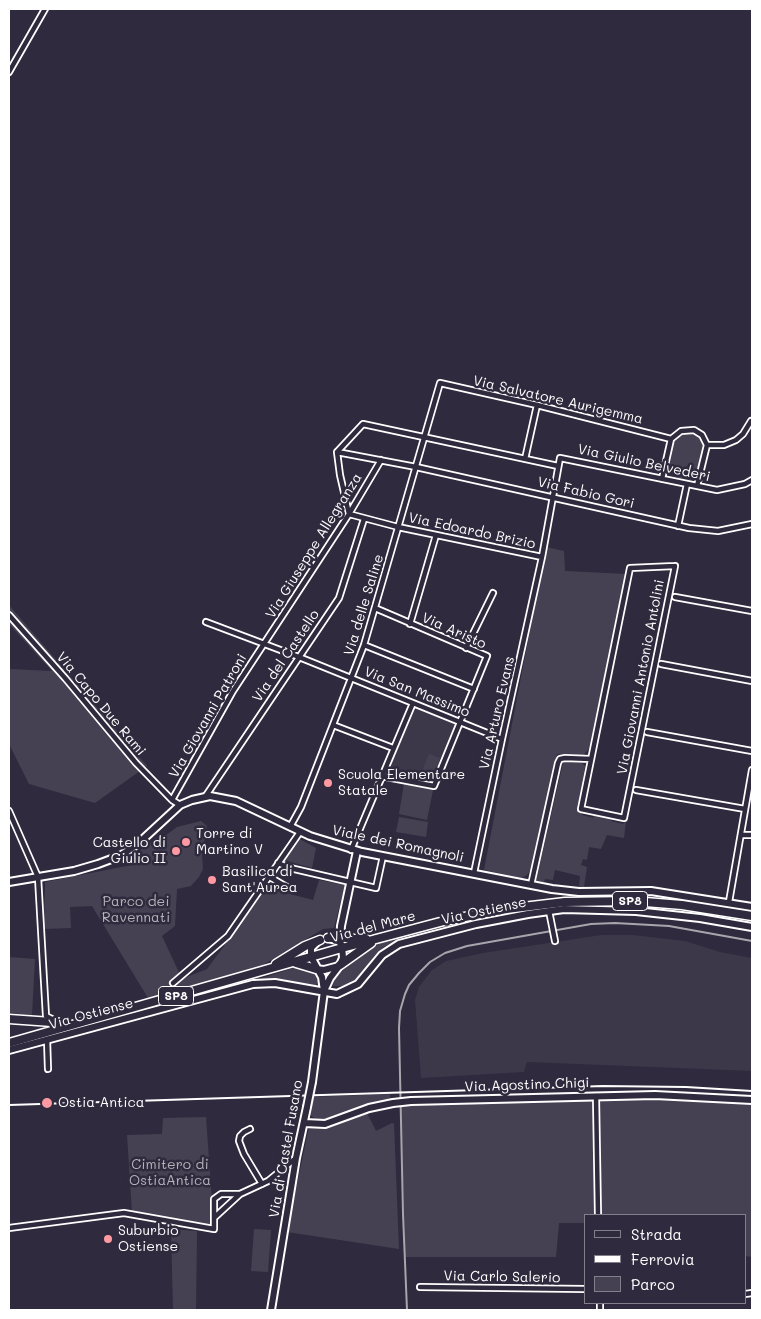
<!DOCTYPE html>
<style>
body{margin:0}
#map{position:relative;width:761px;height:1319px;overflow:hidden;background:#2f2a3d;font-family:Mali,sans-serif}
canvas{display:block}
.frame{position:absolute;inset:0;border:10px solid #fff;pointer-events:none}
.legend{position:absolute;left:584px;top:1214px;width:162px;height:90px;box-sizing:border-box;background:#2f2a3d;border:1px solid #827f8b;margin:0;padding:6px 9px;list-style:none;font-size:15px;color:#fff}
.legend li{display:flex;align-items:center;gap:10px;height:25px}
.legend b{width:25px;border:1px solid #827f8b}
</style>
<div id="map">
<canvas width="761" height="1319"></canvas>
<div class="frame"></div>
<ul class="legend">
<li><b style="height:6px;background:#2f2a3d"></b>Strada</li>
<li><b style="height:6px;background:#fff"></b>Ferrovia</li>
<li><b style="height:14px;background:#464152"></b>Parco</li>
</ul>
</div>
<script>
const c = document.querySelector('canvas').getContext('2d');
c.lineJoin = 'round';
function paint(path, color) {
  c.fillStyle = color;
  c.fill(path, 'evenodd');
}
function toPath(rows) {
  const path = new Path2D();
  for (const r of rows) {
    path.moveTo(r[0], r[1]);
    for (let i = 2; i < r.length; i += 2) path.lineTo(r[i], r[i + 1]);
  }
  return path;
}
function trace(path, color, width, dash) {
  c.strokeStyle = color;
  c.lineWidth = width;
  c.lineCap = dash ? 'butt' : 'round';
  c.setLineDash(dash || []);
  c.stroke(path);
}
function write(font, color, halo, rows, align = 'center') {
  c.font = font + ' Mali,sans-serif';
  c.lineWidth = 5;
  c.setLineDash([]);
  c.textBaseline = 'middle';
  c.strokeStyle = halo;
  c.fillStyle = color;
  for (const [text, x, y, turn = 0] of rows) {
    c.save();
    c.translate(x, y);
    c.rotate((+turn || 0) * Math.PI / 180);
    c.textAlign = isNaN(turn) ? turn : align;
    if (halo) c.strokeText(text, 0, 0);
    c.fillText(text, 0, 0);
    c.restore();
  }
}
paint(toPath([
 [414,708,456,724,433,781,431,782,386,773],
 [601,935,633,935,685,941,720,952,752,958,752,1071,527,1062,524,1072,421,1078,415,1000,419,987,432,970,446,961,483,953]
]), '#3c3749');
paint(toPath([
 [693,432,702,440,704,448,696,481,675,477,669,470,674,440,680,433],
 [546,547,564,551,565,571,626,574,589,749,583,755,557,754,533,867,527,875,521,878,484,870],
 [9,605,147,766,95,803,29,784,9,744,9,669,52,671,9,624],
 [429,754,440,758,431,779,420,775],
 [566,760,582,763,585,766,578,809,582,812,582,815,593,818,595,814,611,817,611,821,623,824,626,821,624,838,607,835,601,849,589,847,587,860,583,859,581,865,587,867,584,887,579,887,580,876,555,870,553,880,545,879,544,882,536,881,563,763],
 [404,784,433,790,427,820,399,814],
 [399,817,428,822,426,837,396,832],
 [201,821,207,826,202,854,203,869,199,877,191,886,177,889,175,926,162,936,182,979,207,969,267,888,313,900,319,880,345,885,334,928,323,929,263,965,148,998,92,906,70,907,71,928,44,929,45,882,137,864,140,851,144,846,151,842,158,841,177,827],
 [298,838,316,848,312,868,284,860],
 [400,939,382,948,374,956,359,978,348,986,333,986,334,980,352,960,365,950,380,943],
 [9,957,35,959,32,1015,9,1013],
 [296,967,313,972,317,977,318,984,313,986,260,979],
 [390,1094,390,1101,369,1104,329,1118,318,1120,311,1116,308,1113,309,1097],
 [596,1096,752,1100,752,1257,745,1256,745,1215,585,1215,585,1223,559,1223,556,1257,405,1257,401,1099],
 [366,1111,376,1131,392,1123,394,1124,399,1249,287,1232,309,1127,323,1128],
 [206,1117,214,1229,132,1212,127,1135,162,1134,163,1118],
 [171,1229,197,1231,196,1310,173,1310],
 [254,1229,271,1230,268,1272,251,1271]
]), '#464152');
trace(toPath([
 [407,1310,403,1214,399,1028,400,1011,405,994,409,985,419,973,430,962,445,953,467,946,591,924,615,923,669,926,752,941]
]), '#a7a6ad', 2);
const street = toPath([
 [9,72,45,9],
 [707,445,724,445,736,440,743,434,751,421],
 [337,452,416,467,689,528,718,531,752,524],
 [525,459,537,405],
 [662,479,671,439,681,431,694,430,702,435,707,445,697,486],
 [678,526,687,484],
 [542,557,398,527,349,514,340,475,337,452,363,424,558,466],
 [675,566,624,818,581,809,630,568,675,566],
 [675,597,752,611],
 [375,608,487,656,434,786,381,776],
 [9,615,65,678,136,763,172,800,180,805],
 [206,622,299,657,502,739],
 [410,624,436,535],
 [364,645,474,689],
 [466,648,493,593],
 [661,664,752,681],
 [333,725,393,748],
 [647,732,752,751],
 [636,790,745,809],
 [205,797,339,598,364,519],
 [172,800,233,691,349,514,381,460],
 [9,811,38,877,46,1016,52,1019],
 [290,827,301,807,364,645,440,383,537,405,671,439],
 [741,835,752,835],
 [351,850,413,703],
 [278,863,290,868,376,888,383,856],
 [474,873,502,739,542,557,560,458,717,490,745,484,752,480],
 [268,876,290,889],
 [531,885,558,763,560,759,565,758,591,759],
 [729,902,752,770],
 [549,911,555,941],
 [173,983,228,936,300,832],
 [47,1039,48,1069],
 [596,1096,598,1215],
 [250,1129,244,1132,240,1136,239,1141,244,1154,262,1184],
 [215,1217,240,1194,268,1181,296,1158],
 [9,1228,124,1213,214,1229,214,1199,221,1194,240,1194],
 [420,1287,585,1289],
 [745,1294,752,1293],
 [600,1303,600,1310]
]);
const secondary = toPath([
 [9,882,74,871,98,864,122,855,141,841,180,805,192,800,210,796,236,801,310,836,362,852,552,889,579,892,651,891,752,907],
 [318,941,311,948,311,957,322,977,324,991],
 [340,941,341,926,357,851],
 [316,969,324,970,339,966],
 [9,1050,253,984,275,983,337,994,358,984,382,955,399,944,476,924,528,914,564,909,636,911,700,918,752,927],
 [312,1082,324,991,330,978,340,965,343,958,342,945,337,940,332,939],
 [305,1123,325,1124,369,1108,393,1103,411,1101,655,1095,752,1100],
 [271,1310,296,1158,307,1107]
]);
const primary = toPath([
 [328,938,340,937,352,939,366,939],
 [296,963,316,969],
 [276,964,305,946,320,940],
 [340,965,371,943],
 [9,1019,66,1023],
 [9,1043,342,948,444,921,506,909,565,902,633,901,682,905,752,916]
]);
trace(street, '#fff', 8);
trace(secondary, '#fff', 10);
trace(primary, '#fff', 11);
trace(street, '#2f2a3d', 4.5);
trace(secondary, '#2f2a3d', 6);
trace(primary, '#2f2a3d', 8);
trace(toPath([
 [9,1105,603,1086,686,1087,752,1091]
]), '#fff', 2);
const secondaryBridge = toPath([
 [307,1107,312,1082]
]);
trace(secondaryBridge, '#fff', 10, []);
trace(secondaryBridge, '#2f2a3d', 6);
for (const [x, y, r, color] of [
 [328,783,5,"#ff9aa2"],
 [186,842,5,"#ff9aa2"],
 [176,851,5,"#ff9aa2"],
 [212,880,5,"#ff9aa2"],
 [47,1103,6,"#ff9aa2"],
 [108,1239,5,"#ff9aa2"]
]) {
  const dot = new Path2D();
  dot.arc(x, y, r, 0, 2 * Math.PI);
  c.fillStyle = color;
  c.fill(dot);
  trace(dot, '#2f2a3d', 2);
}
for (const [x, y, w] of [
 [630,901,35],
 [176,996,35]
]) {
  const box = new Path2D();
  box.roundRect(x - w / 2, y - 9.5, w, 19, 4);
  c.fillStyle = '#2f2a3d';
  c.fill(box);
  trace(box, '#fff', 1);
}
write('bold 12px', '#fff', null, [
 ["SP8",630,901],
 ["SP8",176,996]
]);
write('14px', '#fff', '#2f2a3d', [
 ["Via Salvatore Aurigemma",558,400,13],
 ["Via Giulio Belvederi",644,463,12],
 ["Via Fabio Gori",586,493,13],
 ["Via Edoardo Brizio",472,531,12],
 ["Via Giuseppe Allegranza",314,546,-58],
 ["Via delle Saline",364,605,-73],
 ["Via Aristo",454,631,24],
 ["Via del Castello",286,656,-56],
 ["Via Giovanni Antonio Antolini",641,677,-79],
 ["Via San Massimo",417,692,22],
 ["Via Capo Due Rami",101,704,50],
 ["Via Arturo Evans",497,713,-77],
 ["Via Giovanni Patroni",208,716,-60],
 ["Viale dei Romagnoli",398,844,12],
 ["Via Ostiense",484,911,-12],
 ["Via del Mare",373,927,-15],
 ["Via Ostiense",91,1014,-15],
 ["Via Agostino Chigi",527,1085,-2],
 ["Via di Castel Fusano",286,1149,-80],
 ["Via Carlo Salerio",502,1277,1]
]);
write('14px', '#fff', '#2f2a3d', [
 ["Scuola Elementare",338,775],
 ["Statale",338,791],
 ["Torre di",196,834],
 ["Martino V",196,850],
 ["Castello di",166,843,"right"],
 ["Giulio II",166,859,"right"],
 ["Basilica di",222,872],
 ["Sant'Aurea",222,888],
 ["Ostia Antica",58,1103],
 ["Suburbio",118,1231],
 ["Ostiense",118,1247]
], 'left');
write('14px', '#b5b3ba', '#2f2a3d', [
 ["Parco dei",136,902],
 ["Ravennati",136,918],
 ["Cimitero di",170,1165],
 ["OstiaAntica",170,1181]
]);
</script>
